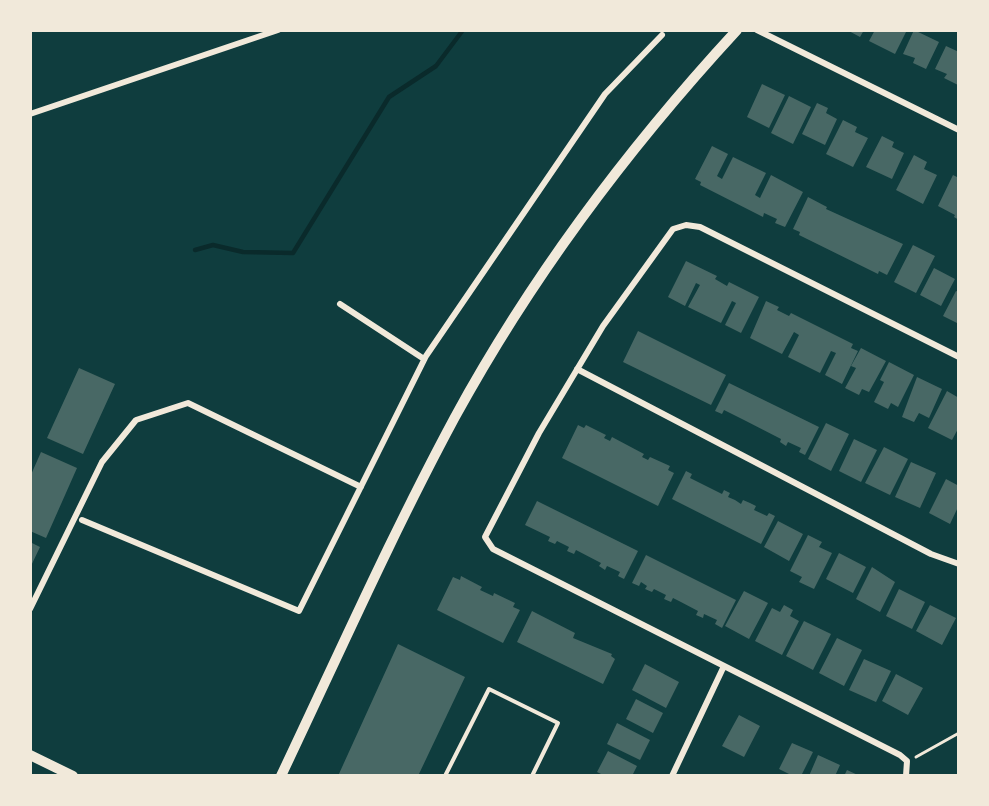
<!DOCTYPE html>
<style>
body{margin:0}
#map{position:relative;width:989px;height:806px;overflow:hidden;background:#0f3d3e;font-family:"Fira Sans",sans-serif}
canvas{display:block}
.frame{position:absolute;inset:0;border:32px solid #f1e9da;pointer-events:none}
</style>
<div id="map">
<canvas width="989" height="806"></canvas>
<div class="frame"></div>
</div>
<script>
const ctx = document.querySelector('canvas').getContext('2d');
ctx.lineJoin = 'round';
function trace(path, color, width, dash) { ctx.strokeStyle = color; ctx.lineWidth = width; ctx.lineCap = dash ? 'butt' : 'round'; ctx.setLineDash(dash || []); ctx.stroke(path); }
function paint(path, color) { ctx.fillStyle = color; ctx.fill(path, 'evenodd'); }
trace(new Path2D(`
 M195 250 213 245 243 252 293 253 389 97 436 66 463 30`), '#0a2a2b', 4.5);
paint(new Path2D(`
 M847 30H864L860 37Z
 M875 30H907L895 54 869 41Z
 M914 30 939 42 926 69 913 63 915 58 903 54Z
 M946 46 959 52 958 85 944 78 947 74 935 69Z
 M762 84 785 95 769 128 747 117Z
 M789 96 811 107 793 144 771 133Z
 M817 103 828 108 826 113 837 119 825 145 802 134Z
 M843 120 857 127 855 132 868 138 853 167 826 154Z
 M882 136 894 142 892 147 904 153 892 179 866 167Z
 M712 146 728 154 717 176 722 179 733 157 766 173 755 195 760 198 771 175 803 192 785 227 775 223 777 219 764 213 763 217 700 185 701 182 695 179Z
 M914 155 927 162 924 169 937 175 923 204 896 190Z
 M953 175 959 178V220L954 217 955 215 938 206Z
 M808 197 827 207 826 209 903 244 887 275 879 271 878 274 799 235 800 232 793 229Z
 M913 245 935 256 916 293 894 282Z
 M686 261 717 276 715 279 727 286 729 282 759 297 741 333 725 325 736 303 732 301 721 323 688 307 700 285 696 283 685 306 668 297Z
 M934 268 955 279 941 306 920 295Z
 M956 291 959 292V324L943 316Z
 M766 301 779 307 777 310 789 316 791 313 853 344 851 348 858 351 842 384 825 375 836 353 831 351 820 373 788 357 799 335 794 332 782 354 750 338Z
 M638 331 726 375 711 405 623 362Z
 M861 348 886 361 869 392 862 389 859 395 845 388 856 368 851 366Z
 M889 362 914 375 898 407 891 403 888 409 874 402 884 382 880 380Z
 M79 368 115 384 83 454 47 438Z
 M917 377 942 389 929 418 919 413 914 422 902 417Z
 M729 383 819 427 805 455 799 452 801 448 788 442 786 446 780 442 781 439 744 420 724 410 722 414 715 411Z
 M947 391 959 398V427L952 440 928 428Z
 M826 423 849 434 831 471 808 459Z
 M578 425 584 428 586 425 606 435 604 438 610 441 612 437 644 454 642 457 648 460 650 457 670 466 668 470 674 473 658 506 562 458Z
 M854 439 877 450 861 482 839 471Z
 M884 447 908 459 890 495 865 483Z
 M41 452 77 468 46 538 30 531V477Z
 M911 462 936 473 920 508 895 497Z
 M686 471 692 474 690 478 722 494 724 490 730 493 728 497 735 500 741 504 743 500 750 503 756 506 754 510 767 516 769 513 775 516 761 544 672 499Z
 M946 479 959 486V505L950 524 929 513Z
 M537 501 638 551 624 579 618 576 620 572 607 566 605 570 599 566 601 563 576 550 574 554 567 551 569 547 557 541 555 544 548 541 550 537 525 525Z
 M778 521 803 534 789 561 764 547Z
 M808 535 822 542 819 547 832 553 814 589 799 582 802 577 790 571Z
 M30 542 40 547 30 568Z
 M839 553 866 567 853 593 826 579Z
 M646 555 736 600 722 628 715 624 717 620 704 614 703 618 696 615 698 611 679 601 673 598 671 602 664 599 666 595 654 589 652 592 645 589 647 586 641 582 639 586 632 583Z
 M872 567 895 582 880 612 856 599Z
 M461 576 482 587 480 590 493 596 494 593 515 603 513 607 520 610 503 643 437 610 453 577 460 580Z
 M899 589 925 602 912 629 886 616Z
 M744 591 768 603 749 639 725 626Z
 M784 605 793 610 790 616 799 621 782 655 755 641 772 608 780 612Z
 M930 605 956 618 942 645 916 631Z
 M532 611 575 633 573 638 612 654 611 656 615 659 603 684 517 642Z
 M804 621 831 634 813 670 786 656Z
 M837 638 862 650 844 686 819 673Z
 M398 644 465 677 418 776H338Z
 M864 659 891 671 876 702 849 690Z
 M645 664 679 682 666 708 632 690Z
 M896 674 923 688 908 715 882 701Z
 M636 699 663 713 653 733 626 719Z
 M739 715 760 726 744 757 722 746Z
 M617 723 650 740 640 760 607 744Z
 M792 743 813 752 801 776H793L779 769Z
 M608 751 637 766 632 776H605L597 772Z
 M818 755 840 765 835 776H809Z
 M847 770 860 776H844Z`), '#486865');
trace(new Path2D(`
 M916 757 959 733`), '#f1e9da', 3);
trace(new Path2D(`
 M445 776 489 689 558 723 532 776`), '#f1e9da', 4);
trace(new Path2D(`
 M757 30 959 130
 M30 114 278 30
 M340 304 424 359
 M577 369 931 554 959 564
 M82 520 299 611 426 356 605 94 662 35
 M30 609 102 462 136 420 188 403 361 487
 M672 776 724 666
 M906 776 907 761 900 755 493 549 485 537 539 433 603 326 673 229 686 225 700 227 959 357`), '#f1e9da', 6);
trace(new Path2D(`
 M30 755 73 776
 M281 776C338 656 392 534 455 417 531 278 630 146 737 30`), '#f1e9da', 10);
</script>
